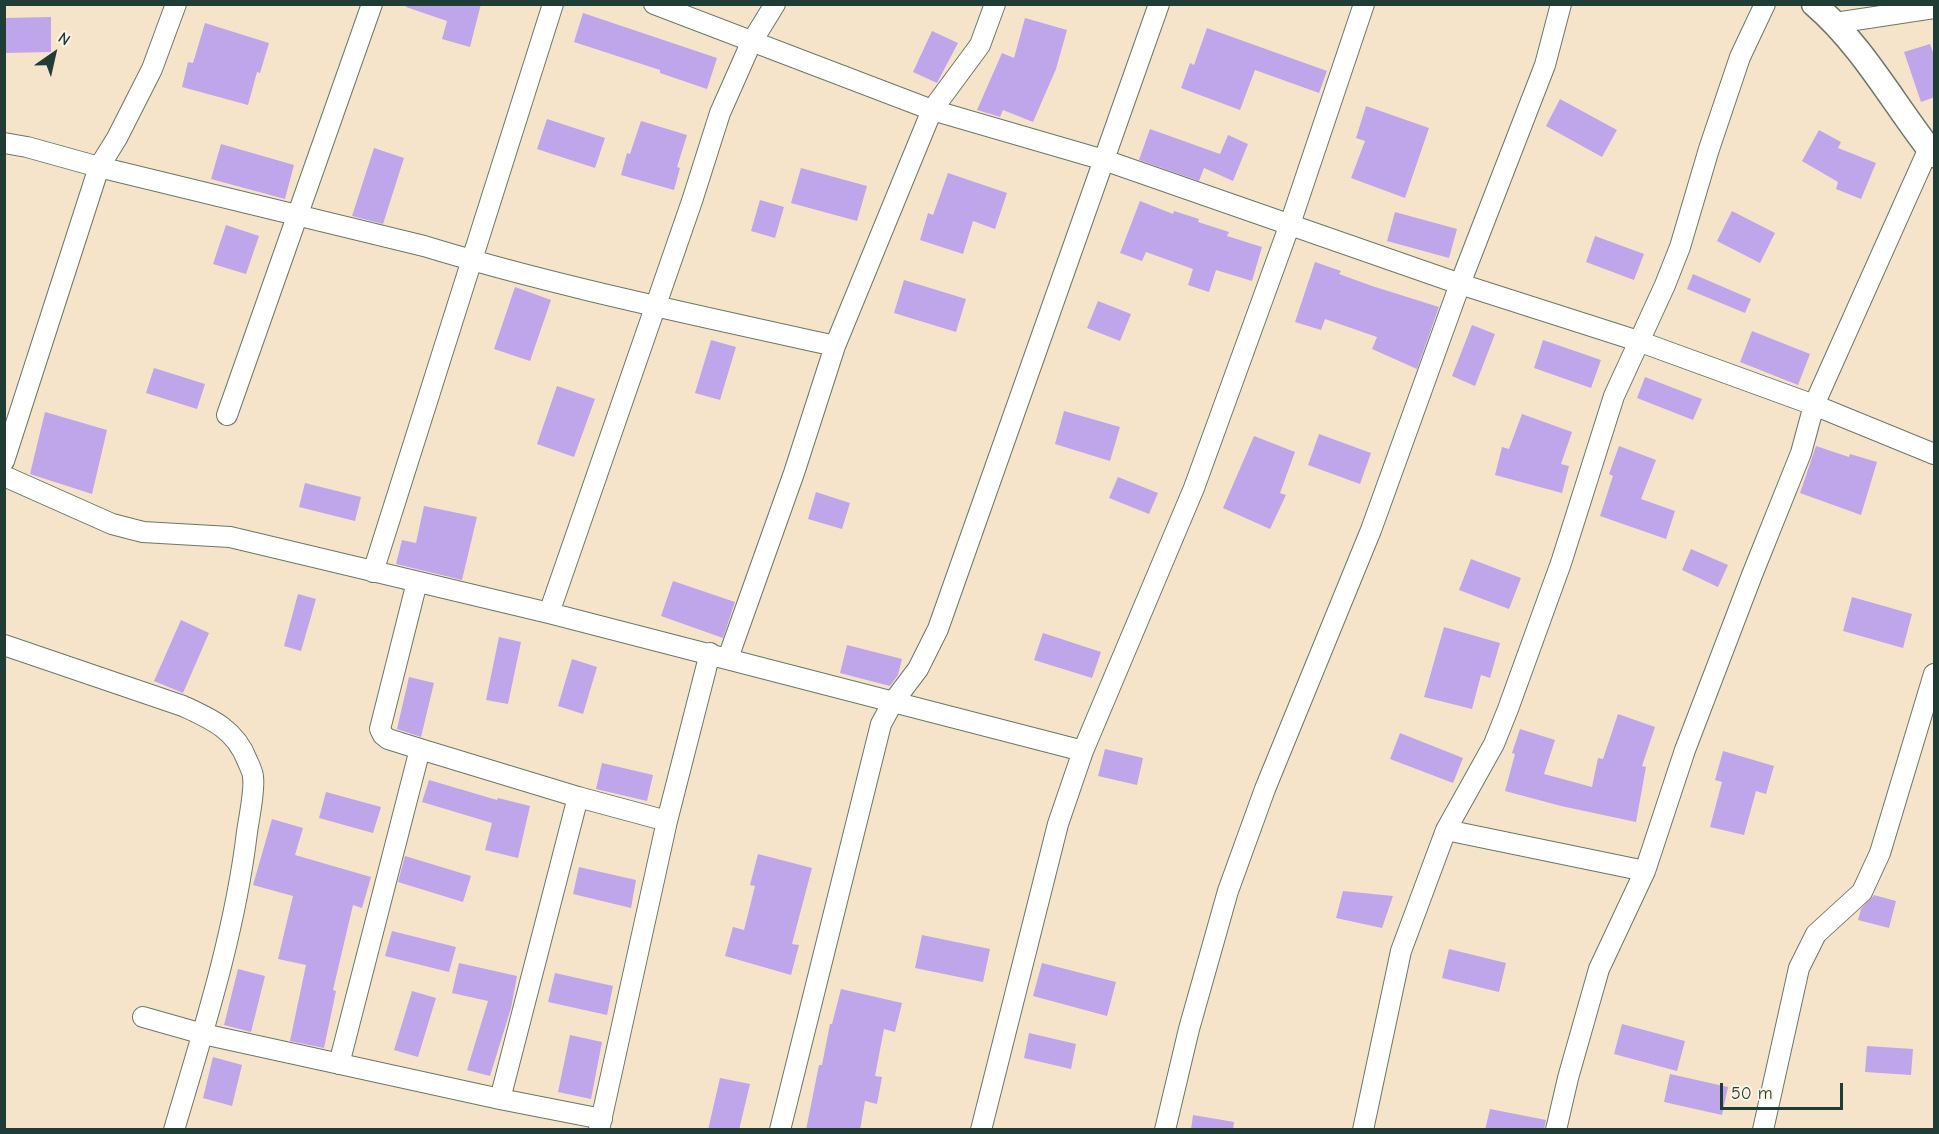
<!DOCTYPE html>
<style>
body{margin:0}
#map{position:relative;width:1939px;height:1134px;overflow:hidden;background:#f6e4ca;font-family:"Comic Neue",sans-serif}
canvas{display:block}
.frame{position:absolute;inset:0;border:6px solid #1f3d34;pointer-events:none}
.north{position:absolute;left:24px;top:24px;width:60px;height:60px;-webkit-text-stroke:4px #fcf5e5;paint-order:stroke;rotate:34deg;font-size:16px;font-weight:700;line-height:24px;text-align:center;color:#1f3d34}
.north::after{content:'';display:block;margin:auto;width:21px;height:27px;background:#1f3d34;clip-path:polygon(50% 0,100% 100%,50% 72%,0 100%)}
.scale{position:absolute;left:1720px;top:1083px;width:123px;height:27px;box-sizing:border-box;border:3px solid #1f3d34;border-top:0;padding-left:8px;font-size:18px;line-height:21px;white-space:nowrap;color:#1f3d34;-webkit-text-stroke:4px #fcf5e5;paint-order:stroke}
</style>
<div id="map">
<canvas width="1939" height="1134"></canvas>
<div class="frame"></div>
<div class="north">N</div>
<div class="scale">50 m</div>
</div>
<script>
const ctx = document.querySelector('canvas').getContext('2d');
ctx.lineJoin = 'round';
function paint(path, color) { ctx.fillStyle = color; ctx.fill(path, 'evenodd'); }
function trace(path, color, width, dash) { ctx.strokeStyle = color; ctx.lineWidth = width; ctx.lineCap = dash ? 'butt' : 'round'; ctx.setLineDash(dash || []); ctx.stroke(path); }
paint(new Path2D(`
 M407 4H481L470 47 442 39 447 21 406 7Z
 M583 13 717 58 707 89 660 73V70L574 42Z
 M51 17V52L4 53V18Z
 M1025 18 1067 30 1056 69 1033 122 1003 110 1000 117 977 110 1002 53 1014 58Z
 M205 23 269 43 260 73 257 72 248 105 182 87 188 62 193 63Z
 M1207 28 1327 71 1319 93 1255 70 1240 110 1181 88 1190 63 1194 65Z
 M932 31 958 43 937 83 913 72Z
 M1930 44 1935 58V97L1921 102 1904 52Z
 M1560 99 1617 130 1602 157 1546 126Z
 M1366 106 1429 128 1405 198 1351 178 1365 141 1356 138Z
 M547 119 605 138 595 168 537 149Z
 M641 121 687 135 677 167 680 168 674 190 621 175 627 153 630 154Z
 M1150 129 1220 154 1228 135 1248 144 1233 181 1204 168 1199 181 1139 160Z
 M1819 130 1841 142 1838 148 1876 163 1861 199 1836 189 1838 182 1802 161Z
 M221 144 294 165 285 199 211 179Z
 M374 148 404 158 383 224 352 216Z
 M801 168 867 186 857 221 791 203Z
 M948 173 1007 193 995 229 973 221 963 254 920 240 928 213 933 215Z
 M760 200 784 207 775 238 751 231Z
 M1140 201 1173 214 1174 211 1199 219 1198 222 1229 232 1227 236 1262 247 1252 281 1216 270 1209 292 1188 285 1193 269 1146 252 1142 261 1120 253Z
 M1732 211 1775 233 1760 263 1717 241Z
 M1395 212 1457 229 1449 258 1387 241Z
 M226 225 259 236 246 274 213 264Z
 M1595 236 1644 254 1634 280 1586 262Z
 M1315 262 1341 271 1339 274 1372 286 1439 307 1417 369 1372 349 1377 337 1325 319 1321 330 1295 322Z
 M1693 274 1751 299 1745 313 1687 289Z
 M904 280 966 299 956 332 894 313Z
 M515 287 551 300 530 361 494 349Z
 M1098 301 1131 314 1120 341 1087 328Z
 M1472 325 1495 334 1475 386 1452 376Z
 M1752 331 1810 354 1798 385 1740 362Z
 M711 340 736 347 720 400 695 393Z
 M1543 340 1601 360 1591 388 1534 368Z
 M154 368 205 384 197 409 146 393Z
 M1645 377 1702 399 1693 420 1637 398Z
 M557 386 595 399 574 457 537 444Z
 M1064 411 1120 427 1110 461 1055 444Z
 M45 412 107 430 92 494 30 474Z
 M1522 414 1572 432 1561 464 1569 466 1562 493 1495 475 1502 447 1509 449Z
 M1319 434 1371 453 1360 484 1308 465Z
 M1254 436 1295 452 1280 493 1286 495 1270 529 1223 508Z
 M1619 446 1656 460 1641 499 1675 511 1666 539 1600 516 1613 476 1609 474Z
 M1816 446 1849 457 1850 454 1877 462 1861 515 1800 493Z
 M1118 477 1158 493 1149 514 1109 498Z
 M305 483 361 497 355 521 299 507Z
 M816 492 850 503 842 529 808 519Z
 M424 506 477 517 462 580 396 564 402 540 416 543Z
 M1691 549 1728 565 1718 587 1682 570Z
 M1471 559 1521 578 1509 609 1459 590Z
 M673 581 735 602 723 638 661 616Z
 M298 594 316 599 301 651 284 646Z
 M1852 597 1912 614 1903 648 1843 631Z
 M181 620 209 633 183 693 154 681Z
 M1444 627 1500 643 1490 678 1481 675 1472 709 1424 697Z
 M1043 633 1101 652 1092 678 1034 660Z
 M499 637 521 642 508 704 486 700Z
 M847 645 902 659 898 675 890 686 840 673Z
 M572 659 597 667 583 714 558 706Z
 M409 677 434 683 421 737 397 729Z
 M1618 714 1655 727 1642 766 1646 767 1636 822 1561 806 1505 791 1515 754 1512 753 1520 729 1555 740 1544 774 1592 787 1598 758 1603 759Z
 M1400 733 1463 758 1453 783 1390 759Z
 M1105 749 1143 758 1137 785 1098 776Z
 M1723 751 1774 766 1766 794 1756 791 1744 835 1710 827 1722 782 1715 780Z
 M602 763 653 775 647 801 596 789Z
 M429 780 497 800 498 798 530 806 518 858 485 850 492 823 422 802Z
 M326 792 381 807 373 833 319 818Z
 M272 819 303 828 295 855 371 877 362 908 353 905 333 990 336 991 324 1048 290 1041 306 965 278 959 293 896 253 885Z
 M758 854 812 868 792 944 799 945 791 975 725 956 733 927 744 930 755 886 750 885Z
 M405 856 471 876 463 902 398 882Z
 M579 867 636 880 631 908 573 894Z
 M1343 891 1393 896 1382 928 1336 918Z
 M1874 895 1896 901 1889 928 1858 920 1861 909Z
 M392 931 456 947 449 972 385 956Z
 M922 935 990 949 983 982 915 968Z
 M1449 949 1506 963 1499 992 1442 978Z
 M459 963 517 976 511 1008 490 1076 467 1070 488 1001 452 993Z
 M1042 963 1116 982 1107 1016 1033 996Z
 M238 969 265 976 251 1032 224 1025Z
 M555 973 613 986 607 1015 548 1002Z
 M841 989 902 1003 895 1032 884 1029 875 1076 882 1077 877 1104 865 1101 860 1130H806L819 1065H822L830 1024H832Z
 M412 991 436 998 418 1057 394 1050Z
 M1622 1024 1685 1041 1677 1071 1614 1054Z
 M1029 1033 1076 1044 1071 1069 1024 1058Z
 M570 1035 602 1042 591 1099 558 1092Z
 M1867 1046 1913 1049 1911 1075 1865 1072Z
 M213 1057 242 1065 232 1106 203 1098Z
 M1670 1074 1728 1087 1722 1115 1664 1102Z
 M720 1078 750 1084 739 1130H708Z
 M1490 1109 1546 1120 1544 1130H1485Z
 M1193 1115 1234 1122 1233 1130H1191Z`), '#bfa5e9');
const minor = new Path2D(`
 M654 4 932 110 1104 160 1460 284 1638 341 1814 405 1934 454
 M1835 23 1934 8
 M4 143 27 147 99 167 424 246C558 287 697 315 835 346
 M227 415 372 4
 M4 461 99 167 117 138 152 69 176 4
 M4 476 112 524 143 532 230 537 549 613 1083 751
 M373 572 553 4
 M417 582 380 729 383 735 388 739 420 749 578 797 667 821
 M549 613 692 201 720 113 751 43 775 4
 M4 645 183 706C211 719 235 729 247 760 249 765 253 772 253 777 255 790 249 818 247 832 235 933 203 1032 174 1130
 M728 658 794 473 835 346 932 110 980 45 995 4
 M1446 830 1645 871
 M143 1017 203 1034 500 1099 602 1119
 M339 1064 420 749
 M500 1099 578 797
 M599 1130 667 821 710 653
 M780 1130 881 724 893 702 918 669 938 629 1159 4
 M981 1130 1058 824 1083 751 1194 488 1290 224 1364 4
 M1165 1130 1189 1029 1228 891 1265 789 1371 530 1460 284 1545 65 1561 4
 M1363 1130 1401 951 1446 830 1494 744 1508 709 1561 563 1614 396 1665 285 1680 247 1709 149 1740 57 1765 4
 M1556 1130 1568 1078 1599 969 1645 871 1685 750 1752 575 1801 453 1814 405 1929 148
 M1763 1130 1799 968 1816 934 1862 892 1880 853 1934 674`);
const tertiary = new Path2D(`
 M1814 4C1864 47 1894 105 1934 155`);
trace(minor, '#6a7768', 22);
trace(tertiary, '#6a7768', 27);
trace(minor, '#fff', 20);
trace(tertiary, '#fff', 24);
</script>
